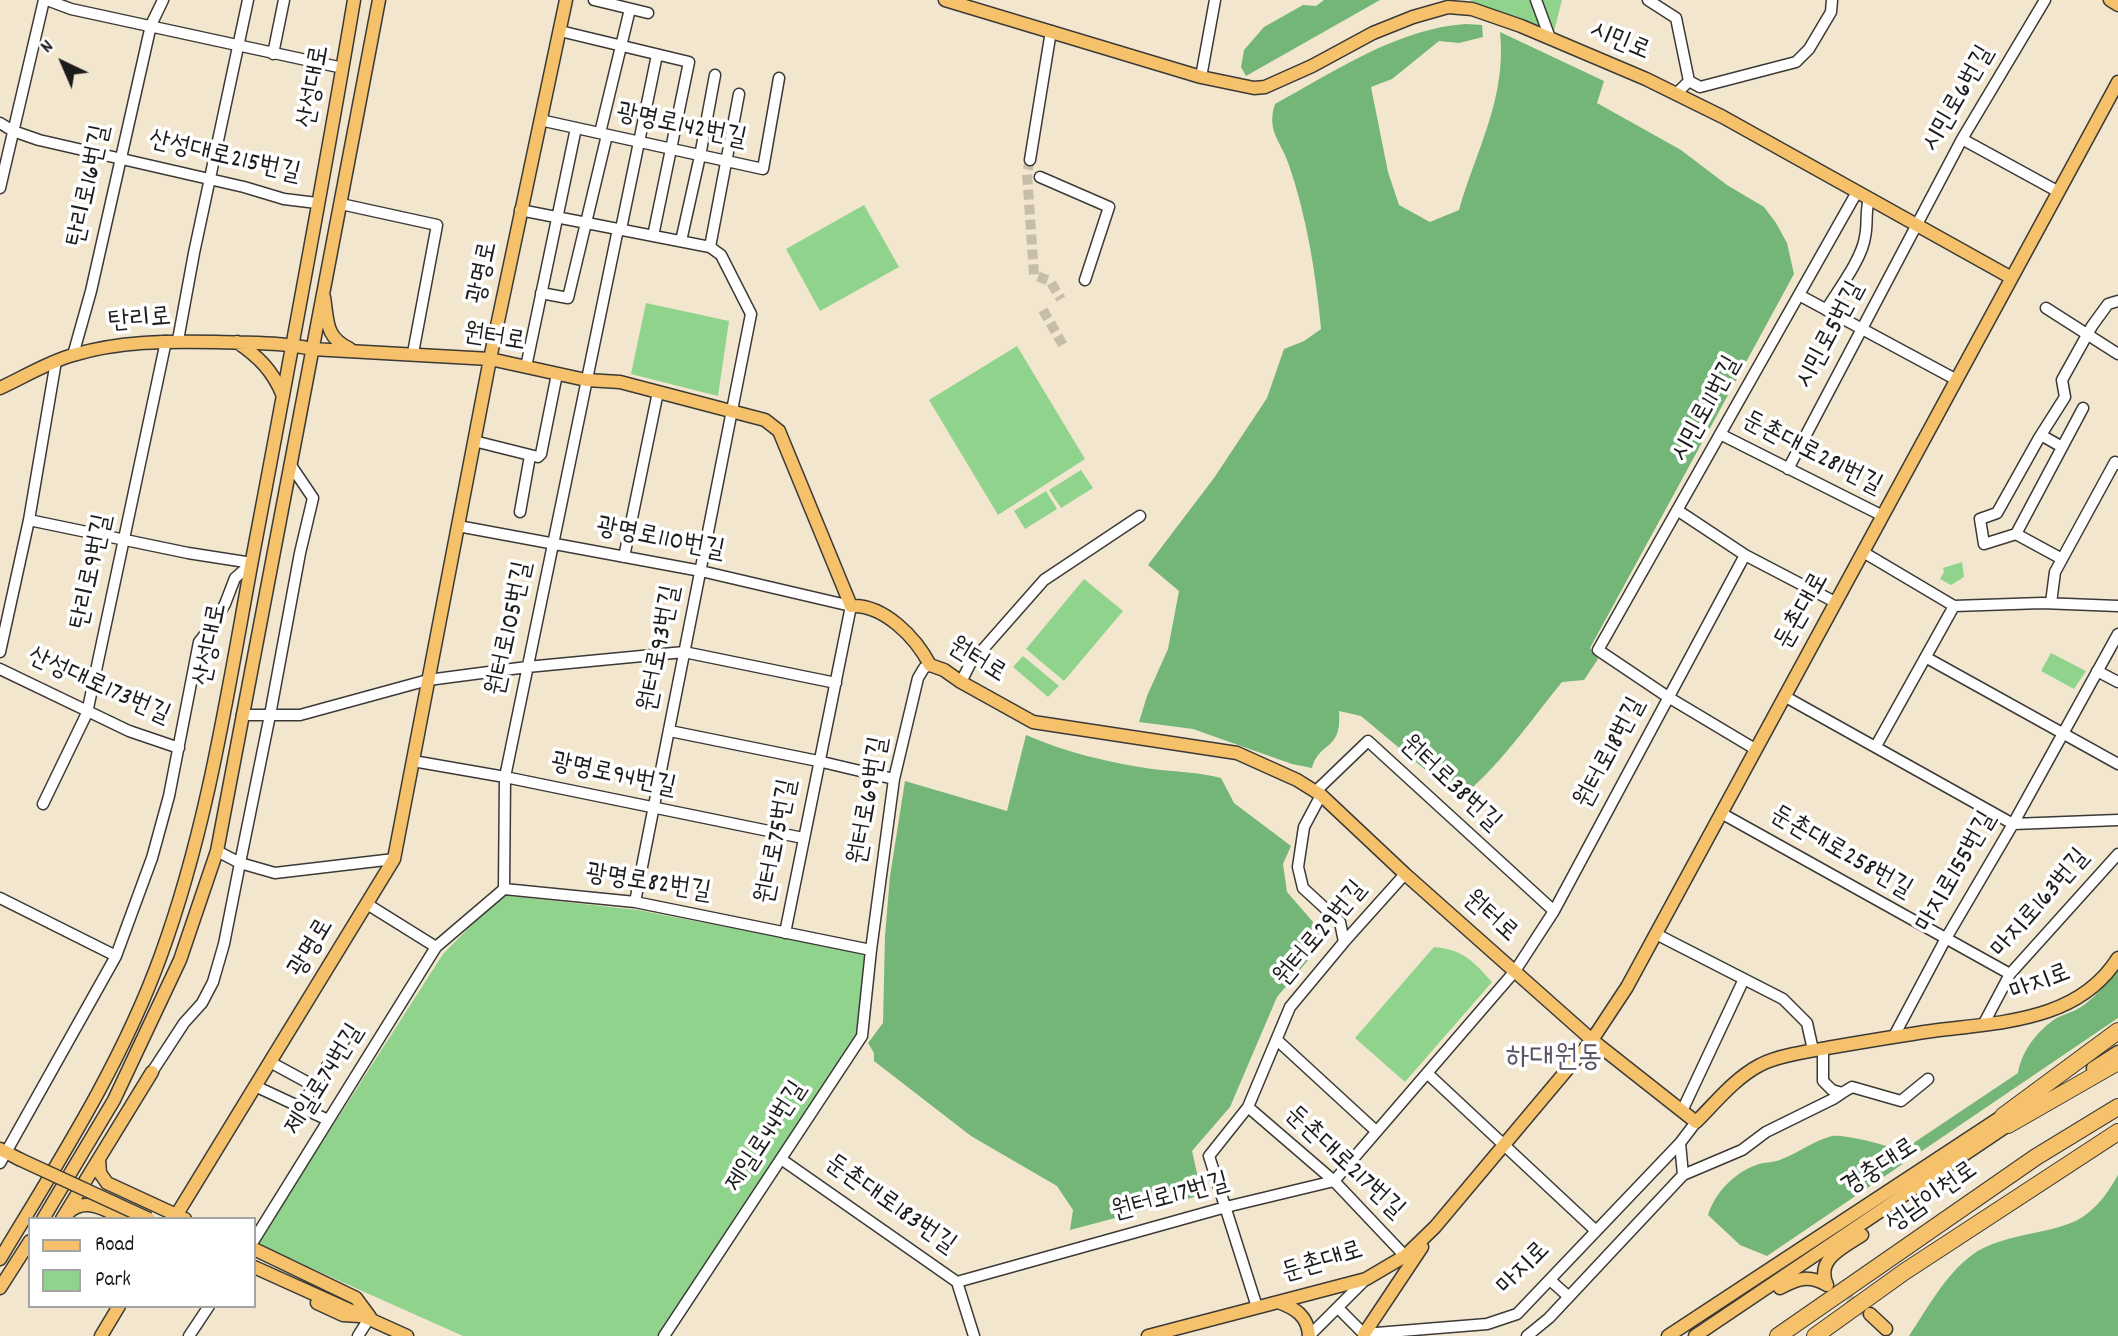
<!DOCTYPE html>
<meta charset="utf-8">
<style>
body{margin:0}
#map{position:relative;width:2118px;height:1336px;overflow:hidden;background:#f2e7ce;font-family:Dekko,sans-serif}
canvas{display:block}
.legend{position:absolute;left:28px;top:1217px;width:228px;height:91px;box-sizing:border-box;background:#fff;border:2px solid #a4a4a4;margin:0;padding:9px 12px;list-style:none;font-size:21px;color:#1c1c1c}
.legend li{display:flex;align-items:center;gap:14px;height:35px}
.legend b{width:35px;border:2px solid #a4a4a4}
.north{position:absolute;left:28px;top:28px;width:70px;height:70px;-webkit-text-stroke:5px #fff;paint-order:stroke;rotate:316deg;font-size:19px;font-weight:700;line-height:28px;text-align:center;color:#1c1c1c}
.north::after{content:'';display:block;margin:auto;width:24px;height:32px;background:#1c1c1c;clip-path:polygon(50% 0,100% 100%,50% 72%,0 100%)}
</style>
<div id="map">
<canvas width="2118" height="1336"></canvas>
<ul class="legend">
<li><b style="height:9px;background:#f5c16b"></b>Road</li>
<li><b style="height:19px;background:#90d38c"></b>Park</li>
</ul>
<div class="north">N</div>
</div>
<script>
const ctx = document.querySelector('canvas').getContext('2d');
ctx.lineJoin = 'round';
function paint(path, color) { ctx.fillStyle = color; ctx.fill(path, 'evenodd'); }
function trace(path, color, width, dash) { ctx.strokeStyle = color; ctx.lineWidth = width; ctx.lineCap = dash ? 'butt' : 'round'; ctx.setLineDash(dash || []); ctx.stroke(path); }
function label(font, color, halo, rows, align = 'center') {
  ctx.font = font + ' Dekko,"Poor Story",sans-serif'; ctx.lineWidth = 7; ctx.setLineDash([]); ctx.textBaseline = 'middle'; ctx.strokeStyle = halo; ctx.fillStyle = color; for (const [text, x, y, turn = 0] of rows) {
    ctx.save(); ctx.translate(x, y); ctx.rotate((+turn || 0) * Math.PI / 180); ctx.textAlign = isNaN(turn) ? turn : align; if (halo) ctx.strokeText(text, 0, 0); ctx.fillText(text, 0, 0); ctx.restore();
  }
}
paint(new Path2D(`
 M1470 0H1562L1552 39Z
 M864 205 899 267 820 311 786 249Z
 M646 303 729 321 718 396 631 374Z
 M1017 346 1085 459 998 515 929 400Z
 M1081 470 1093 488 1061 508 1049 490Z
 M1046 491 1057 509 1025 529 1014 511Z
 M1962 562 1964 577 1951 585 1940 579 1944 572 1943 568Z
 M1084 579 1123 611 1064 681 1026 649Z
 M2051 653 2086 671 2074 689 2041 671Z
 M1023 656 1059 686 1048 697 1013 667Z
 M501 895 638 910 866 954 862 1036 662 1336H463L257 1244 443 954Z
 M1434 947C1464 950 1473 961 1492 982L1405 1082 1355 1038Z`), '#90d38c');
paint(new Path2D(`
 M1324 0H1380L1246 76 1241 67 1244 50 1264 27 1303 5 1316 6Z
 M1466 24 1482 25 1483 37 1459 43 1439 41 1392 79 1371 87 1388 172 1399 205 1430 222 1459 210C1476 150 1507 98 1500 32L1604 81 1597 103 1681 150 1727 185 1764 207 1776 223 1787 243 1794 274 1590 648 1598 659 1584 680 1562 682C1534 716 1494 774 1459 798L1361 716 1339 711C1342 752 1320 740 1312 768L1292 764 1193 729 1139 722 1147 696 1168 649 1179 591 1148 565 1214 478 1267 398 1284 349 1304 341 1321 329C1316 274 1307 218 1289 165 1281 141 1266 131 1275 104 1334 72 1398 28 1466 24Z
 M1026 735C1065 752 1110 763 1152 769 1176 772 1198 772 1221 778L1234 803 1291 846 1283 864 1287 892 1313 922 1319 934V947L1277 997 1230 1107 1192 1151 1202 1195 1070 1230 1073 1210 1057 1186 971 1136 874 1061V1053L868 1043 883 1023 885 936 890 876 905 781 1007 811Z
 M2118 966V1018L1767 1256 1740 1245 1708 1215C1715 1193 1734 1173 1756 1165 1764 1162 1774 1163 1782 1159 1798 1153 1815 1140 1832 1136 1843 1134 1890 1145 1900 1152L2018 1073C2021 1053 2035 1034 2051 1022 2059 1015 2072 1013 2081 1007 2097 996 2108 982 2118 966Z
 M2118 1175V1336H1909C1927 1309 1945 1275 1972 1255 2004 1231 2063 1235 2088 1213 2101 1203 2110 1189 2118 1175Z`), '#74b578');
trace(new Path2D(`
 M1030 160 1027 173 1034 275 1050 281 1061 299
 M1043 310 1064 347`), '#c7beaa', 10, [10, 5]);
trace(new Path2D(`
 M1833 1289 1870 1314`), '#c7beaa', 12, [12, 6]);
const minor = new Path2D(`
 M47 0 71 9 343 68
 M594 0 648 13
 M1536 0 1550 38
 M1648 0 1676 18 1689 81 1676 94
 M560 31 689 62 653 236
 M273 54 284 0
 M1201 77 1215 0
 M1689 81 1700 87 1796 62 1809 49 1831 12 1832 0
 M540 120 763 169 779 78
 M0 123 13 131 39 140 244 187 284 199 317 203
 M600 133 630 9
 M1962 139 2057 191
 M1030 160 1051 31
 M1040 177 1109 207 1085 280
 M0 188 44 0
 M341 204 437 225 413 353
 M520 210 710 247 721 255 751 314 635 902
 M621 229 657 55
 M681 241 700 156 715 75
 M710 247 739 94
 M541 293 568 298 607 135
 M1799 295 1955 379
 M2046 308 2118 354
 M1826 310C1838 290 1862 259 1865 237 1868 224 1865 212 1869 199
 M178 340 194 253 248 0
 M73 355 91 291 151 25 163 0
 M526 367 576 128
 M1720 434 1881 515
 M2041 435 2062 447
 M474 441 538 457 541 454 557 374
 M290 464 313 498 300 553 270 715 240 863 275 873 394 859
 M1788 469 1962 139 2045 0
 M1677 510 1745 555 1835 602
 M520 512 530 456
 M29 520 188 553 252 563
 M458 526 701 571 851 606 785 933
 M2016 534 1984 544 1980 519 1997 513 2039 438 2065 397 2062 380 2092 326 2108 304 2118 301
 M1863 552 1954 606 2042 603 2118 606
 M624 557 658 392
 M2062 559 2016 534 2083 408
 M2051 603 2055 572 2115 462 2118 464
 M0 652 29 520 56 361
 M1927 658 2118 764
 M0 669 129 731 179 748
 M2097 671 2118 682
 M961 682 970 664 1044 580 1140 516
 M1784 696 2013 824 2118 820
 M242 715H300L428 680 527 667 684 652 836 683
 M670 731 818 761 894 779
 M1876 746 1954 606
 M1755 749 1668 697 1598 650 1857 192
 M413 761 505 777 803 838
 M1316 791 1368 741 1554 911
 M1321 795 1304 827 1298 867 1303 888 1340 922 1344 942
 M43 804 87 713 166 341
 M1721 813 2010 974
 M504 889 505 777 618 229
 M0 898 116 956
 M367 904 436 947
 M1656 934 1783 999 1807 1023 1813 1050
 M1983 1025 2010 974 2118 854
 M1894 1036 1945 940 2013 824 2118 634
 M1277 1040 1376 1131
 M1823 1048V1081L1832 1090 1842 1093 1852 1087 1901 1101 1928 1079
 M270 1062 305 1081
 M152 1072 184 1023 202 1003 213 982 224 944 240 863 217 851
 M1428 1074 1595 1230
 M255 1086 328 1120
 M300 1107 349 1033
 M1248 1107 1334 1181 1405 1256
 M1682 1111 1744 979
 M781 1159 957 1282 974 1336
 M0 1163 116 956 152 858 169 796 199 642 213 624 225 604 235 578 252 563
 M1683 1175 1742 1150 1766 1132 1833 1099 1842 1093
 M254 1240 436 947 504 889 635 902 871 950
 M1550 1280 1569 1297
 M957 1282 1226 1207 1334 1181 1515 971 1554 911 1745 555
 M1257 1307 1209 1156 1248 1107 1290 1007 1344 942 1405 874
 M1338 1308 1364 1334 1487 1324 1517 1314 1680 1143 1696 1122
 M189 1336 209 1306
 M358 1336 370 1317
 M664 1336 862 1036 871 950 894 779 918 678 924 668 930 665
 M1309 1336 1366 1279
 M1527 1336 1549 1318 1683 1175 1680 1143`);
const major = new Path2D(`
 M945 0 1201 77 1254 88 1265 87 1312 66 1373 33 1413 17 1448 7 1472 9 1521 26 1646 79 1723 117 2010 277
 M2110 0 2118 5
 M324 297C328 322 325 337 350 349
 M237 342C259 357 273 371 283 396
 M0 388C24 377 48 362 73 355 120 341 167 341 216 342 248 343 280 342 312 349L490 359 586 380 620 382 765 420 779 431 851 606C884 604 916 638 930 665L944 670 961 682 1033 722 1237 753 1297 780 1321 795 1405 874 1592 1040 1696 1122C1716 1102 1735 1078 1760 1065 1776 1056 1808 1051 1827 1048 1862 1042 1897 1036 1932 1031 1999 1022 2078 1022 2118 958
 M2093 1068 2118 1052
 M0 1149 19 1159
 M99 1159 100 1173 107 1183 185 1219
 M68 1213C85 1196 106 1210 124 1219
 M43 1219 114 1100 180 960 217 851 379 0
 M62 1219 152 1072
 M174 1219 394 859 490 359 566 0
 M254 1249 356 1298 370 1317
 M0 1259C59 1161 122 1063 161 955 208 826 228 689 253 555 288 370 323 185 354 0
 M254 1267 407 1336
 M1827 1285C1815 1259 1844 1247 1862 1235
 M0 1288 30 1241
 M1780 1288C1798 1278 1809 1275 1827 1285
 M1278 1302C1295 1308 1308 1316 1309 1336
 M317 1303 343 1315 359 1316
 M1870 1314 1886 1329
 M1364 1334 1422 1247
 M101 1336 119 1306
 M1148 1336 1366 1279 1405 1256 1435 1227 1592 1040 1627 987 2118 82
 M1668 1336 2010 1111
 M1695 1336 2014 1121`);
const highway = new Path2D(`
 M2003 1116 2118 1031
 M2008 1125 2118 1062
 M1778 1336 2036 1157 2118 1107
 M1815 1336 1904 1272 2118 1132`);
trace(minor, '#3c3a37', 13);
trace(major, '#3c3a37', 15);
trace(highway, '#3c3a37', 18);
trace(minor, '#fff', 10);
trace(major, '#f5c16b', 12);
trace(highway, '#f5c16b', 16);
const majorBridge = new Path2D(`
 M19 1159 149 1219`);
trace(majorBridge, '#3c3a37', 15, []);
trace(majorBridge, '#f5c16b', 12);
label('26px', '#1c1c1c', '#fff', [
 ["시민로",1619,43,23],
 ["산성대로",316,87,-80],
 ["시민로6번길",1960,100,-60],
 ["광명로142번길",681,128,12],
 ["산성대로215번길",224,159,13],
 ["탄리로16번길",91,186,-78],
 ["광명로",485,273,-78],
 ["탄리로",140,322,-5],
 ["시민로5번길",1832,336,-62],
 ["원터로",494,340,9],
 ["시민로11번길",1708,410,-61],
 ["둔촌대로281번길",1811,455,27],
 ["광명로110번길",660,541,11],
 ["탄리로9번길",94,572,-78],
 ["둔촌대로",1804,612,-61],
 ["원터로105번길",512,629,-78],
 ["산성대로",213,645,-79],
 ["원터로93번길",662,649,-79],
 ["원터로",976,662,32],
 ["산성대로173번길",98,688,24],
 ["원터로18번길",1612,754,-62],
 ["광명로94번길",613,777,12],
 ["원터로38번길",1449,785,43],
 ["원터로69번길",871,801,-80],
 ["원터로75번길",779,842,-79],
 ["둔촌대로258번길",1840,854,30],
 ["마지로155번길",1958,873,-60],
 ["광명로82번길",648,885,9],
 ["마지로163번길",2042,905,-49],
 ["원터로",1489,918,42],
 ["원터로29번길",1322,935,-50],
 ["광명로",313,949,-59],
 ["마지로",2041,985,-21],
 ["제일로74번길",326,1081,-58],
 ["제일로44번길",768,1138,-57],
 ["둔촌대로217번길",1343,1164,43],
 ["경충대로",1881,1169,-33],
 ["원터로17번길",1171,1199,-15],
 ["성남이천로",1933,1199,-35],
 ["둔촌대로183번길",889,1206,35],
 ["둔촌대로",1323,1264,-17],
 ["마지로",1525,1270,-45]
]);
label('30px', '#5a5363', '#fff', [
 ["하대원동",1554,1061]
]);
</script>
